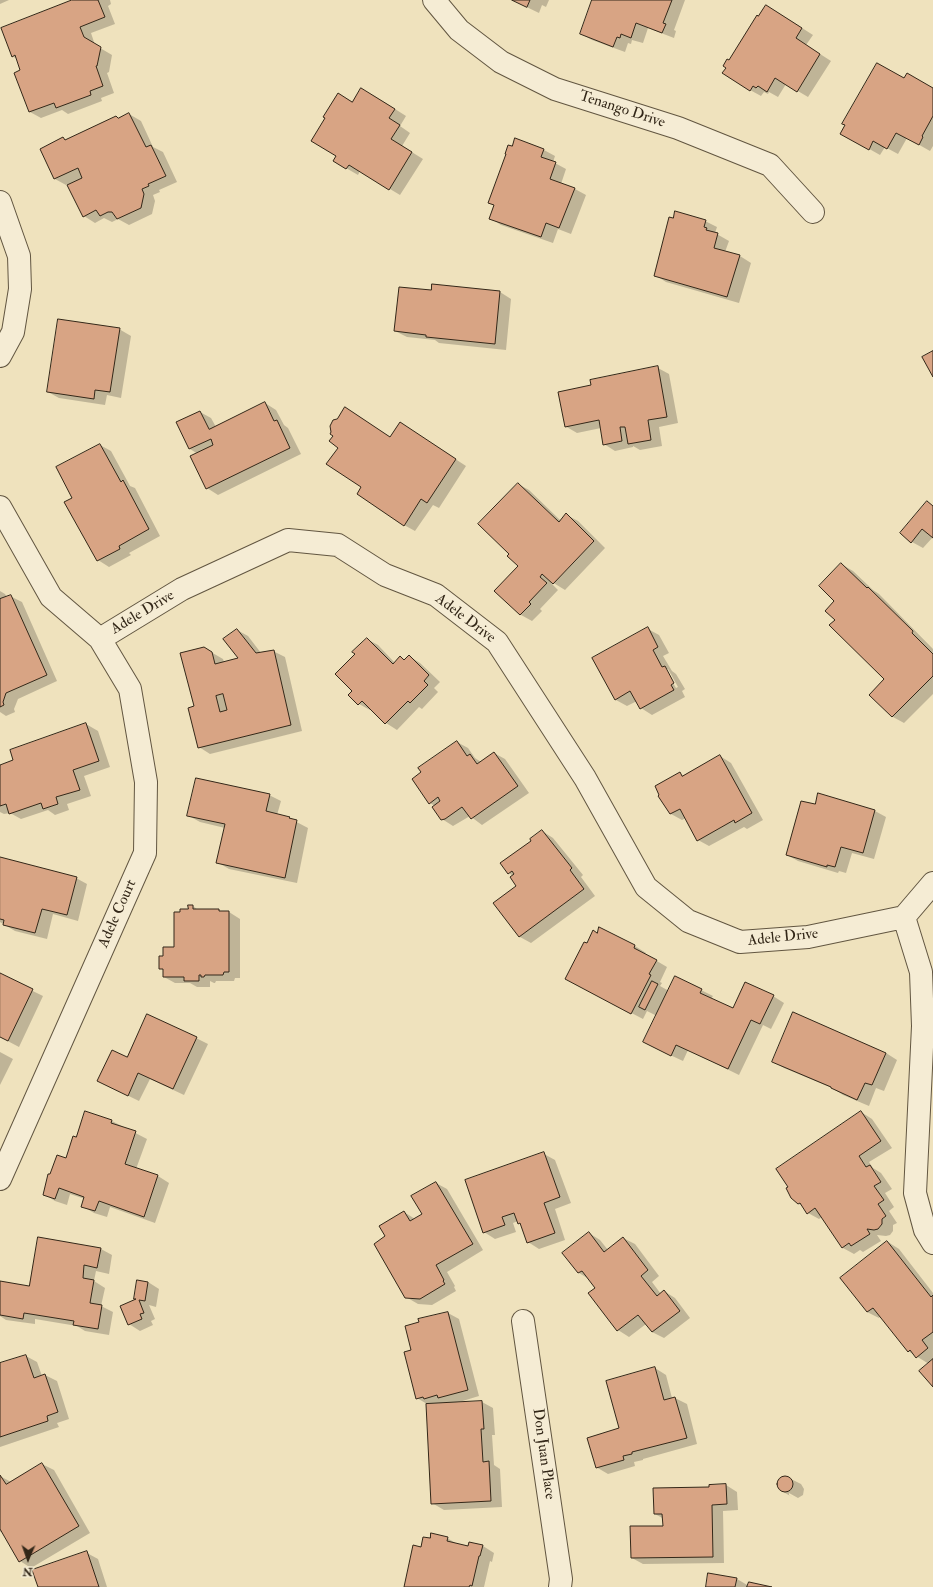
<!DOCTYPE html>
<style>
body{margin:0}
#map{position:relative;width:933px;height:1587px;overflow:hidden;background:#efe2bd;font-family:"IM FELL Double Pica",serif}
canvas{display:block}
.north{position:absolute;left:8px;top:1539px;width:40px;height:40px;-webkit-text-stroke:3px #f5ecd4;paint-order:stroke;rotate:182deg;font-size:11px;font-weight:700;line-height:16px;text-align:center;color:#332718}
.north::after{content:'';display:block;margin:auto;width:14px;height:18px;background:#332718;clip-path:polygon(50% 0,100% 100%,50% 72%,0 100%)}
</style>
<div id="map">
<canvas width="933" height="1587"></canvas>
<div class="north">N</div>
</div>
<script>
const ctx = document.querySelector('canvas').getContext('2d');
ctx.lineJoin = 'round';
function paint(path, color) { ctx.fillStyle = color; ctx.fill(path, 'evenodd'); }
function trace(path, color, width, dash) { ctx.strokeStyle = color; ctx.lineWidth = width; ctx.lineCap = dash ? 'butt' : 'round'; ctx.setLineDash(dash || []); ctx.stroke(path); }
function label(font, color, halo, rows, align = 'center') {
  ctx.font = font + ' "IM FELL Double Pica",serif'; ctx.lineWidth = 3; ctx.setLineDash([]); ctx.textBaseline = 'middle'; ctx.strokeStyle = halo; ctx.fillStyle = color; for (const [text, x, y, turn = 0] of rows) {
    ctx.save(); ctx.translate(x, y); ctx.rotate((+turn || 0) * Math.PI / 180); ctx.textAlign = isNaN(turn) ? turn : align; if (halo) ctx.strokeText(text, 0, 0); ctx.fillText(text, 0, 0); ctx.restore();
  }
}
paint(new Path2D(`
 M0 0H9L0 4Z
 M75 0H110L111 4 108 6 115 24 91 33 95 45 112 55 109 72 107 73 114 93 101 98 102 101 68 114 62 110 41 118 30 112 15 73 22 71 17 59 12 56Z
 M512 0H549L546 7 542 5 539 13Z
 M593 0H685L674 30 676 31 674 38 648 28 643 43 632 40 631 44 628 43 625 52 592 40 581 34Z
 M777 12 813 35 806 45 831 61 808 97 786 84 778 97 769 92 768 94 764 92 761 96 750 90 727 68 729 61 759 17Z
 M904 80 933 89V146L930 151 907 138 898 154 885 147 880 155 841 133Z
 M339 94 353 102 373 95 406 116 400 126 410 133 402 146 423 159 400 195 360 171 358 175 334 161 337 156Z
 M129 114 141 121 153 147 163 152 177 182 159 190 160 192 153 195 155 201 152 214 129 225 118 219 112 222 104 218 95 223 84 216 68 184 66 185 55 179 41 149 63 138 67 141Z
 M515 139 544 150 555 156 553 162 566 169 561 184 575 189 586 195 571 234 558 229 553 243 501 225 490 218Z
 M705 221 717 227 715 233 729 241 725 252 740 256 751 263 739 303 666 282 655 275Z
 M432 292H500L511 299 506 350 439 343 435 340 407 337 395 331Z
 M119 329 131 336 121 398 107 395 105 405 59 398 48 392Z
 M658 368 669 374 678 423 659 427 662 446 640 450 633 446V447L615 451 604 444 601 428 577 433 565 426 592 386Z
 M265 403 276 410 284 425 288 428 301 454 218 495 207 488 198 454 190 449 200 412 211 418 216 427Z
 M357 415 391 438 411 430 466 466 439 508 433 505 415 531 404 525 362 487 335 455Z
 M100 445 111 451 130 486 135 488 160 536 129 553 131 555 109 567 98 560 73 498Z
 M518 484 529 490 561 521 567 515 578 521 605 548 565 590 552 582 551 583 558 590 540 609 542 611 532 621 521 615 496 591 519 566 510 554Z
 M928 503 933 506V537L923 548 912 542Z
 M841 564 853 571 873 590 879 594 933 649V694L904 723 893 717 871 695 886 679 836 620 835 601Z
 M0 591 5 594 7 597 10 596 22 602 57 681 18 699 14 709 15 712 6 716 0 712Z
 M648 629 659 635 669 653 663 656 672 671 676 674 685 689 682 691 685 697 652 715 641 708 637 701 627 706 616 700ZM665 669H668L678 687 676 688Z
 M237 630 248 636 261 653 273 651 285 657 302 731 210 754 199 747 195 707 204 648 223 659 224 662 240 659Z
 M367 639 378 645 395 663 401 657 405 660 409 656 420 663 440 682 434 688 438 692 422 709 419 707 397 730 386 723 372 709 370 710 359 704 354 691 356 654Z
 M86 724 98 731 110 767 84 776 91 796 67 804 69 810 55 815 48 810 21 819 10 813 4 814 0 812V766L15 761Z
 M457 742 468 748 475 758 481 762 494 753 505 759 529 793 482 825 470 816 453 826 442 819 435 806 430 803Z
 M720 756 731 763 763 820 747 829 744 827 709 846 698 840 686 818 682 820 671 814 680 774 684 776Z
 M269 795 281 801 277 815 289 818 308 828 297 883 229 869 217 862 225 828 200 822 189 816Z
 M815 806 875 811 886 817 874 859 852 853 846 873 839 871 838 873 798 861 787 855Z
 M542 831 553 838 583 875 581 877 595 896 531 943 520 937 495 903 517 886 513 876 509 873 532 841Z
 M0 859 76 878 87 884 78 921 53 914 47 939 15 931 0 922Z
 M193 906 198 910H218L223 912H229L240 919V978H235L234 981H216L215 983H214L210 981V987H197L190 983H175L164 977V970L160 968 164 957 175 948 189 910Z
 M600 929 635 946 646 953 645 954 667 967 660 982 662 983 660 986 669 991 701 990 713 996 711 999 734 1009 773 996 784 1003 771 1029 763 1025 739 1075 688 1050 683 1061 655 1048 644 1042 657 1016 647 1011 643 1019 566 979 587 944 597 934Z
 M0 975 43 996 19 1047 0 1037Z
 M793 1014 886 1053 897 1060 884 1091 876 1088 869 1106 843 1095 832 1088 784 1068 773 1061Z
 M196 1038 208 1044 184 1095 150 1079 139 1101 98 1081Z
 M0 1052 13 1059 0 1085Z
 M861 1112 872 1119 892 1148 869 1162 873 1168 881 1173 892 1189 885 1193 894 1207 889 1211 897 1223 893 1225V1231L890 1235 886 1236 877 1235 881 1241 863 1252 860 1250 854 1254 843 1248 822 1217 819 1219 808 1213 803 1206 799 1204Z
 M112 1121 147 1139 136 1169 158 1176 169 1183 155 1223 110 1207 107 1217 94 1213 82 1206 85 1199 70 1194 67 1205 55 1201 44 1194 50 1176 67 1159 77 1138Z
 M544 1154 555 1160 571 1203 555 1209 565 1240 539 1249 528 1242 522 1225 518 1221 513 1223 516 1232 495 1239 484 1232Z
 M436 1183 447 1189 483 1250 447 1272 455 1286 454 1287 456 1291 432 1305 418 1304 406 1297 387 1237 404 1212 415 1219 423 1214Z
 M589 1233 600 1240 608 1250 623 1238 635 1244 659 1276 652 1282 661 1294 664 1291 675 1298 690 1318 664 1338 652 1332 646 1324 629 1337 618 1330 597 1288 589 1279 579 1273Z
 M888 1242 899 1249 933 1293V1386L929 1364 908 1351 881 1316 879 1318 867 1312Z
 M101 1249 112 1255 109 1274 96 1271 94 1281 105 1288 101 1306 113 1312 109 1335 85 1331 77 1326 35 1319V1324L6 1320 0 1316V1284L30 1287Z
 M148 1282 159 1289 156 1307 149 1305 155 1319 151 1321 153 1325 140 1331 129 1324 137 1300Z
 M448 1313 459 1319 479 1396 456 1403 482 1402 493 1408 495 1435H492L494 1465 500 1469 502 1507 444 1510 432 1503 427 1404 417 1398 413 1351 420 1322Z
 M26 1356 37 1362 42 1376 45 1375 57 1381 69 1419 57 1423 59 1427 0 1447V1364Z
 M655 1368 666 1375 672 1398H675L687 1404 697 1444 643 1459V1460L634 1462 635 1466 608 1474 596 1467Z
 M42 1464 54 1470 90 1533 31 1568 20 1561 2 1531 0 1532V1476L11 1482Z
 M784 1476 789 1478 801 1484 804 1489 803 1495 798 1498 789 1493V1495L792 1497 780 1490 777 1485 779 1479Z
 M726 1485 737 1492 738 1510 723 1511 724 1563 643 1564 632 1558 664 1527V1519L655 1514 710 1488V1486Z
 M447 1538 459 1545 469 1548 483 1546 494 1553 492 1562 490 1561 484 1587H405L422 1548Z
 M87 1553 98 1559 107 1587H39Z
 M737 1579 749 1586 768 1587H707Z`), '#0003');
const building = new Path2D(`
 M72 0H98L105 17 80 27 84 37 101 47 97 66H96L103 86 90 91 91 95 56 108 54 103 29 112 14 73 20 70 15 55 12 57 1 28Z
 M512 0H530L527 7Z
 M592 0H672L663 23 666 24 662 33 636 23 631 38 621 34 620 38 617 37 613 47 580 34Z
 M766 5 802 28 796 38 820 54 797 92 775 78 767 92 758 86 756 88 753 86 750 91 722 73 726 68 723 66 727 59 729 60 757 15 758 16Z
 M877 63 904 78 907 73 933 88V116L922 136 923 137 919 145 896 133 887 149 873 141 869 150 840 134 845 125 842 124Z
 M361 88 395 109 389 118 400 125 391 139 412 152 389 190 349 165 346 169 333 161 336 156 311 141 325 118 323 117 338 93 352 102Z
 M129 113 146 147 151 145 166 176 148 184 149 186 142 189 144 194 141 208 117 219 112 212H108L100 216 96 210 83 217 67 185 82 178 78 168 54 179 40 149 63 137 65 140 116 116 118 118Z
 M515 138 544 149 541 157 556 162 550 179 575 188 559 228 546 223 541 237 489 219 494 205 488 203 506 154H505L508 145 512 146Z
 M675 211 706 220 704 227 707 228 706 230 718 233 714 248 740 255 727 297 654 276 669 217 673 218Z
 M432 284 500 291 495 344 426 337V335L394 331 399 287 431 290Z
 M58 319 120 328 110 392 95 390 94 399 47 392Z
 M933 351V377L922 357Z
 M658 366 667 417 648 420 651 440 628 444 625 427H620L622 441 603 445 599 420 565 427 558 392 591 385 590 380Z
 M265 402 274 421 277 420 290 448 206 489 190 456 213 445 211 439 189 449 176 422 200 411 209 429Z
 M345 407 390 437 400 422 456 459 427 503 421 499 404 526 357 494 361 487 326 464 338 448 329 441 333 436 330 434 331 432 330 426 333 420 337 419Z
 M100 444 121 482 123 480 149 529 119 546 120 549 97 561 64 502 72 498 56 467Z
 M518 483 559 522 566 513 594 541 553 584 542 574 540 577 547 583 529 602 531 604 520 615 494 591 518 566 507 556 509 554 478 524Z
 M927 501 933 506V538L922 529 911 543 900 533Z
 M841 563 867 588 868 587 913 631 912 633 933 654V676L892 717 869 695 884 679 829 625 835 620 825 611 834 601 819 586Z
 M11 595 47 675 6 693 3 702 4 705 0 707V599Z
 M648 627 658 647 653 650 662 667 665 666 674 683 671 685 674 690 640 709 630 691 615 700 592 658Z
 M237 629 256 653 274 650 291 725 198 748 188 708 194 706 180 653 204 647 212 652 215 664 238 658 223 639ZM223 694 227 710 220 712 216 696Z
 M367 638 393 664 400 656 404 660 409 655 429 675 424 681 428 685 410 703 408 701 385 724 362 701 358 705 348 695 352 691 335 674 355 654 352 652Z
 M86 723 99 761 73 770 80 790 56 797 58 804 43 809 41 803 9 814 6 804 0 806V765L13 760 10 750Z
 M457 741 467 756 470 754 477 764 494 752 518 786 471 819 462 807 445 819 441 820 432 807 440 801 438 797 429 804 412 779 421 772 418 768Z
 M720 755 752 813 735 823 734 820 697 841 680 809 670 814 658 796 659 795 655 786 680 772 682 776Z
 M196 778 270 794 266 811 290 817 289 818 297 820 285 878 216 863 225 824 187 816Z
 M818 793 875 810 863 853 841 847 835 867 827 865V867L786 855 801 801 815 804Z
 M542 830 572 868 570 870 584 889 519 937 493 903 516 886 510 877 514 874 512 871 508 874 500 863 531 841 530 839Z
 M0 857 77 877 67 915 42 909 35 933 3 925 4 920 0 919Z
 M188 905H193V909H219V911H229V972H224L223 975H205L204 977H201V975H199V981H184V977H163V969H159V956H163V947H174V912H180V909H188Z
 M599 927 635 945 634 948 657 960 649 974 651 975 631 1014 565 979 584 942 587 943 593 930 597 933Z
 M0 973 33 989 8 1041 0 1037Z
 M675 976 702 989 700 993 733 1008 745 982 774 995 760 1024 751 1020 728 1069 676 1045 671 1056 643 1042Z
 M652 981 658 984 645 1010 639 1007Z
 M793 1012 886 1053 872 1085 865 1083 857 1100 831 1088V1087L772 1062Z
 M147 1014 197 1037 173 1089 138 1073 128 1096 97 1081 112 1050 127 1057Z
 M85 1111 112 1120 111 1123 136 1131 125 1164 158 1175 144 1217 99 1201 95 1211 81 1207 84 1197 59 1188 55 1199 43 1195 48 1174H50L57 1155 66 1158 73 1136 76 1137Z
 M861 1111 881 1141 859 1156 866 1167 870 1165 881 1182 874 1186 884 1200 878 1204 886 1216 882 1219V1224L878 1229 874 1230 867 1229 870 1234 851 1246 849 1243 842 1248 815 1208 807 1214 800 1203 798 1204 791 1198 786 1188 788 1187 776 1169Z
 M544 1152 560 1197 544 1203 555 1233 527 1243 520 1223 518 1224 514 1213 502 1217 505 1225 483 1233 465 1180Z
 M436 1182 473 1244 436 1265 444 1280 443 1281 445 1284 420 1299 405 1298 374 1244 385 1236 379 1226 404 1211 410 1221 422 1214 411 1196Z
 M589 1232 604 1252 623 1237 648 1270 641 1276 657 1296 664 1290 680 1311 652 1332 638 1315 617 1331 588 1293 595 1288 582 1271 578 1273 562 1253Z
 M38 1237 101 1248 97 1268 84 1265 83 1278 94 1280 90 1303 102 1305 98 1329 73 1325 74 1321 24 1313 23 1319 0 1315V1281L29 1286Z
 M887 1241 931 1297 933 1295V1332L922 1340 928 1348 916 1358 910 1350 908 1352 873 1308 867 1312 840 1278Z
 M137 1280 148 1282 145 1301 139 1300 144 1313 140 1314 142 1319 128 1325 120 1306 136 1299H134Z
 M448 1312 468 1390 438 1398 437 1395 424 1399 423 1397 416 1399 404 1352 411 1350 405 1326 419 1322 418 1319Z
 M26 1355 34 1378 45 1374 58 1412 47 1416 48 1421 0 1437V1363Z
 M933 1359V1387L919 1371Z
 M655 1367 664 1400 675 1397 687 1438 632 1452V1454L623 1456 624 1460 596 1468 587 1438 619 1428 606 1381Z
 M482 1401 484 1429H481L483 1462 489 1461 491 1501 431 1504 426 1404Z
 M42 1463 79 1526 19 1562 0 1529V1475L6 1484Z
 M777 1484a8 8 0 1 1 16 0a8 8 0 1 1-16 0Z
 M726 1484 727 1504 712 1505 713 1557 631 1558 630 1526H663L662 1514H654L653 1488 709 1487V1485Z
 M431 1533 448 1537 447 1541 468 1546 469 1542 483 1545 480 1556H479L472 1586 470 1585 469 1587H404L413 1545 421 1547 423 1537 430 1538Z
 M87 1551 99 1587H38L32 1570Z
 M708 1573 737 1578 735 1587H706Z
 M749 1582 772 1587H747Z`);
paint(building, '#d8a484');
trace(building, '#332718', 1);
const minor = new Path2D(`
 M434 0 459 30 501 62 555 89 678 128 770 165 813 212
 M0 202 19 256 20 289 13 332 0 356
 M0 507 51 597 100 639 130 689 146 782 145 853 0 1179
 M100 639 182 589 288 540 338 545 385 575 436 595 497 642 585 778 646 887 688 921 740 942 808 937 904 917
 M904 917 921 972 923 1026 915 1193 925 1230 933 1243
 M904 917 933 883
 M523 1321 561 1579 560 1587`);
trace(minor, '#625641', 24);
trace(minor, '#f5ecd4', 22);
label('15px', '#332718', '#f5ecd4', [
 ["Tenango Drive",622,110,18],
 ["Adele Drive",143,613,-31],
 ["Adele Drive",465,619,37],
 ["Adele Court",118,914,-66],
 ["Adele Drive",783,938,-6],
 ["Don Juan Place",543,1454,82]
]);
</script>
